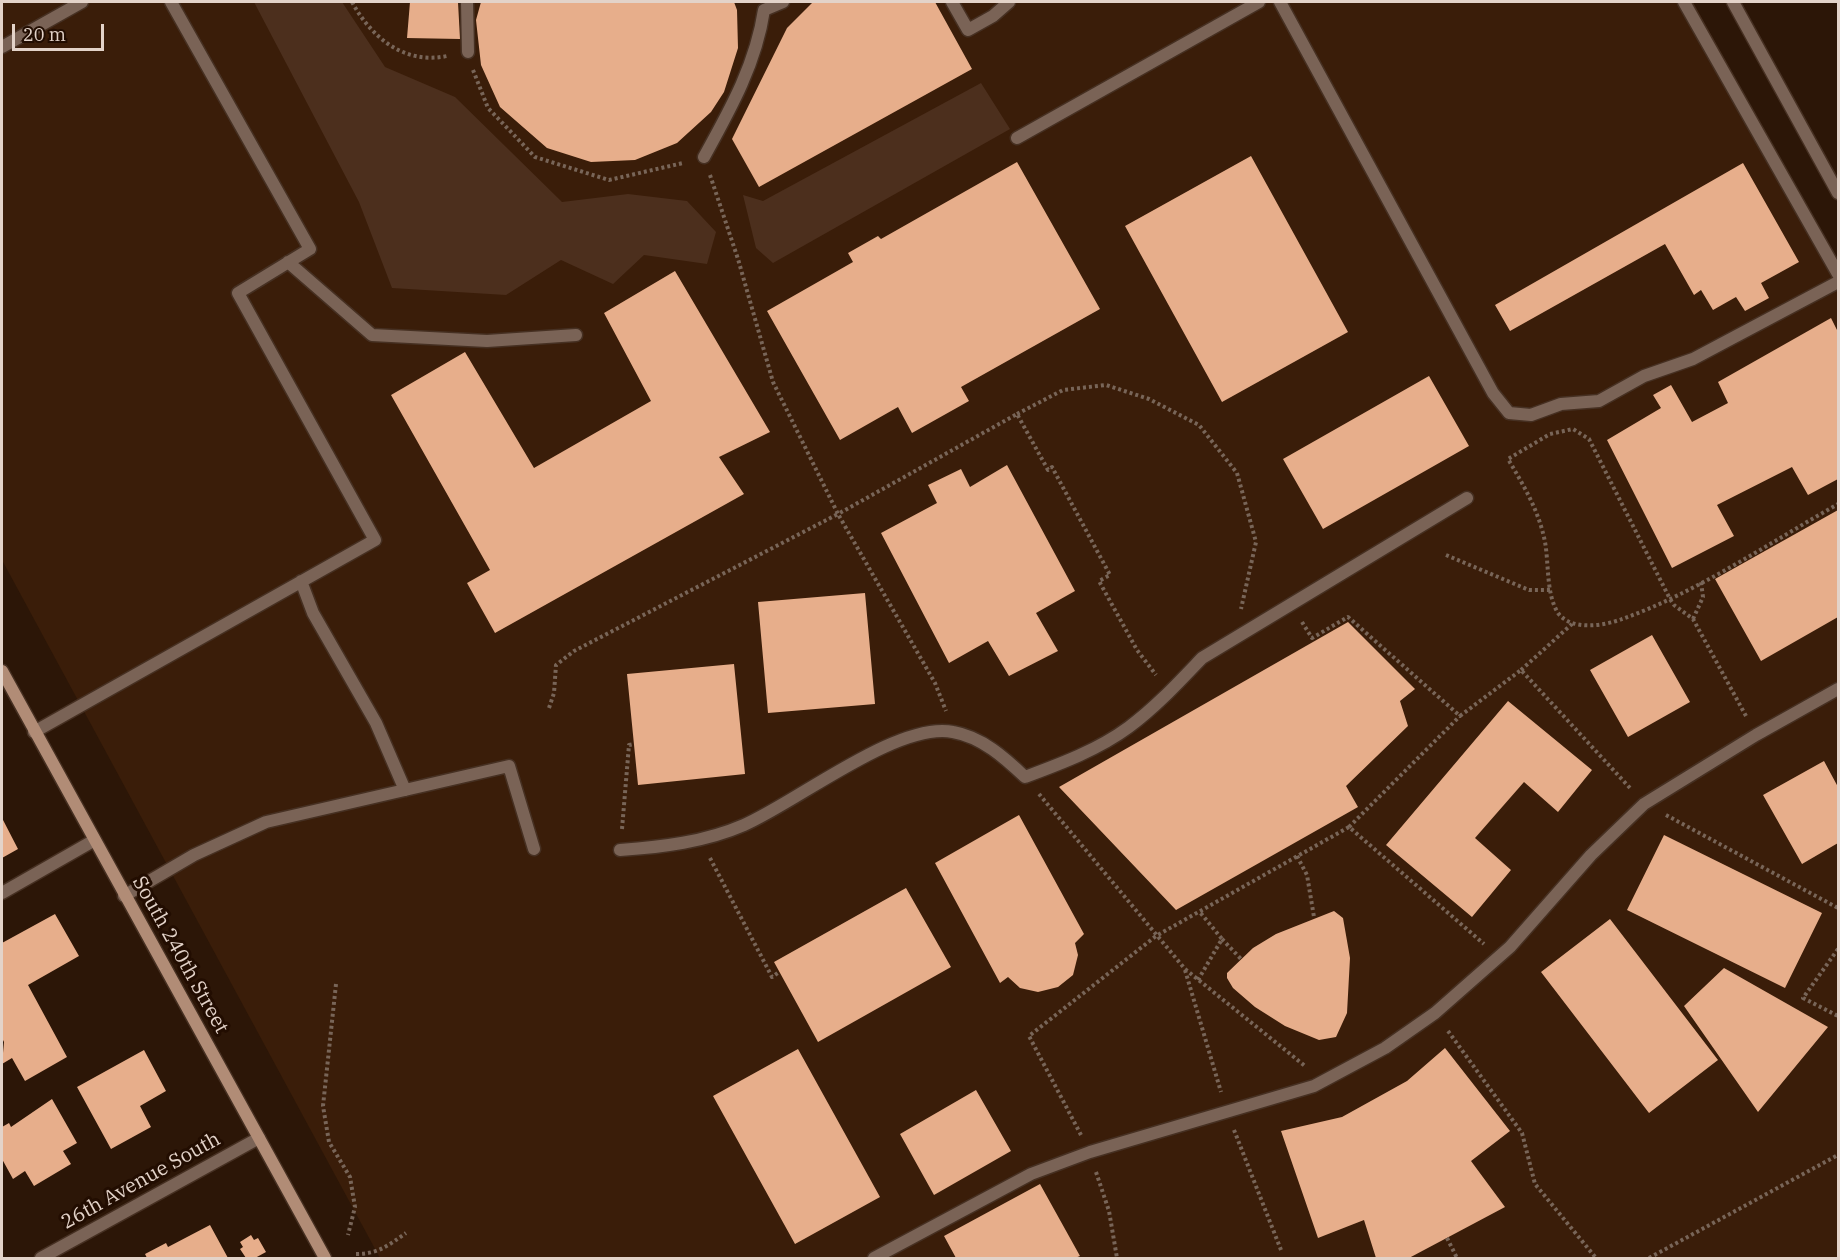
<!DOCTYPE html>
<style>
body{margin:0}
#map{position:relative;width:1840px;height:1260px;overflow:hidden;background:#2c1607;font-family:"IBM Plex Serif",serif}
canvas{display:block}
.frame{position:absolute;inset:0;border:3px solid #e3d3c9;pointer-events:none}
.scale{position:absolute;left:12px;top:24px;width:92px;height:27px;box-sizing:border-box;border:3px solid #e3d3c9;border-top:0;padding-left:8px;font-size:18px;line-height:21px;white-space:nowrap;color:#e3d3c9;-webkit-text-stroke:4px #220d01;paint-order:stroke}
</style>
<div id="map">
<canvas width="1840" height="1260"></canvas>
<div class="frame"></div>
<div class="scale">20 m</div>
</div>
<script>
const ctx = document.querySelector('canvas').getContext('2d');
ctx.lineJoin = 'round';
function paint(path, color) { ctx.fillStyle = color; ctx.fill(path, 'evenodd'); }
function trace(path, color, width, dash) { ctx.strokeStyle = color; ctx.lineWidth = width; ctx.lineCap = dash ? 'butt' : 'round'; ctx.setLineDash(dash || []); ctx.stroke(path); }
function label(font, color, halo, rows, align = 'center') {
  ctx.font = font + ' "IBM Plex Serif",serif'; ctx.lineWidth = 6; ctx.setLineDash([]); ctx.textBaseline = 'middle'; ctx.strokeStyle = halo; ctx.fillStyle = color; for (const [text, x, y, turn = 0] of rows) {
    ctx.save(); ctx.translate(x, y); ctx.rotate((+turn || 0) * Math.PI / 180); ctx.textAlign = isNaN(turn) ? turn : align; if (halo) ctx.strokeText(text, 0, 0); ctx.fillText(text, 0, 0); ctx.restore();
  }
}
paint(new Path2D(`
 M2 2H1693L1838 262V1258H380L2 560Z`), '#3a1d09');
paint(new Path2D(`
 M254 2H342L385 67 455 97 562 202 628 194 687 201 716 232 707 264 644 255 613 284 561 260 506 295 392 288 359 202Z
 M981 83 1010 129 773 263 756 248 743 195 763 201Z`), '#4c2f1d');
paint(new Path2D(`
 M410 2H458L460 39 407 38Z
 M481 2H734L737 10 738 48 724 92 711 112 677 143 635 160 591 162 547 148 500 107 481 65 476 20Z
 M813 2H935L972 69 759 187 732 139 787 28Z
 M1251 156 1348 332 1222 402 1125 226Z
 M1017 162 1100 309 961 387 969 401 912 433 898 407 840 440 767 311 853 262 848 253 878 236 881 239Z
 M1743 163 1799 262 1761 283 1769 298 1745 311 1736 297 1713 310 1701 290 1694 295 1665 244 1510 331 1495 305Z
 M675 271 770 432 719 457 744 494 495 633 467 583 490 570 391 395 465 352 534 468 651 401 604 313Z
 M1831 318 1838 332V479L1808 495 1792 467 1717 505 1734 536 1672 568 1607 440 1661 408 1653 395 1671 385 1692 422 1728 403 1718 382Z
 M1429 376 1469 446 1323 529 1283 459Z
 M1007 465 1075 591 1036 613 1058 651 1009 676 988 641 949 663 881 533 937 503 928 485 961 469 970 487Z
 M1838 510V617L1761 661 1715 579Z
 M865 593 875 704 768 713 758 602Z
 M1348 622 1415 689 1400 701 1408 726 1346 786 1358 807 1176 910 1059 787Z
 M1652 635 1690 702 1628 737 1590 670Z
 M734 664 745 774 638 785 627 674Z
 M1508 701 1592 770 1558 812 1524 782 1475 838 1511 870 1472 917 1386 845Z
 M1824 761 1838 787V843L1802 864 1763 795Z
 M1019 815 1084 934 1075 943 1078 955 1073 975 1058 987 1038 992 1020 988 1008 977 1000 983 935 863Z
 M2 818 18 849 2 858Z
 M1664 835 1822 913 1785 988 1627 910Z
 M906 888 951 967 818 1042 774 962Z
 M1334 911 1343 918 1350 958 1347 1013 1336 1037 1319 1040 1285 1026 1255 1007 1233 988 1227 978V973L1253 948 1276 934Z
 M55 914 79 956 28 985 67 1057 25 1081 12 1058 2 1064 4 1042 2 1038V943Z
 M1610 919 1718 1060 1649 1113 1541 972Z
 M1724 968 1828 1027 1758 1112 1684 1006Z
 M1445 1048 1510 1131 1471 1161 1505 1207 1409 1258H1376L1364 1220 1318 1238 1281 1131 1342 1117 1407 1081Z
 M798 1049 880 1197 795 1244 713 1096Z
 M144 1050 166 1091 140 1106 151 1127 111 1149 77 1087Z
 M976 1090 1011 1151 934 1195 900 1134Z
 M52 1099 77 1143 63 1151 71 1164 34 1186 25 1171 13 1179 2 1159V1127L9 1123 11 1127Z
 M1040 1184 1080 1256 1075 1258H956L944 1236Z
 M210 1225 228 1258H147L145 1254 166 1243 168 1247Z
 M251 1235 254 1240 258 1238 266 1252 255 1258H246L240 1249 243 1247 240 1242Z`), '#e7ae8b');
const lane = new Path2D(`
 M467 2 468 52
 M952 2 968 30 993 16 1009 2
 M1280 2 1493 393 1509 413 1531 415 1561 404 1599 401 1644 376 1693 359 1838 282
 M1684 2 1838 274
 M2 47 82 2
 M1017 138 1259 2
 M704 157C730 110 756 64 764 10L783 2
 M288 262 372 335 487 341 576 335
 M301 581 313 613 376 723 405 790
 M34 732 375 540 238 293 310 249 171 2
 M620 850C662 847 705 842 744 825 797 802 898 721 953 732 982 737 1005 758 1025 777 1060 764 1098 750 1129 727 1156 707 1179 682 1202 658L1467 498
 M124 896 194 855 266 822 509 766 534 849
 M874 1258 1031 1174 1090 1152 1314 1086 1385 1048 1435 1013 1510 947 1591 855 1644 804 1756 735 1838 689`);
const street = new Path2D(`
 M1733 2 1838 193
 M2 893 93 841
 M41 1258 259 1138`);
const secondary = new Path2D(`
 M2 671 325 1258`);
trace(lane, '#463022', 15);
trace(street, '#463022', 15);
trace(secondary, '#463022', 15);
trace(new Path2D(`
 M352 2C371 37 404 65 447 56
 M473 70 488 108 535 157 609 180 683 163
 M710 175 738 259 773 382 838 514 1017 414 1048 470 1052 467 1110 575 1099 581 1137 650 1156 675
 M1017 414 1063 390 1106 385 1149 399 1199 425 1237 473 1256 542 1241 609
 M1446 555 1529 590H1551
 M1693 619 1703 597 1701 582
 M1302 622 1312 638 1348 617 1460 716 1521 670 1630 788
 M1521 670 1572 624
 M549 708 554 693 556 665 574 651 838 514 935 683 946 711
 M1746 716 1693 619 1674 605 1670 599 1589 439 1573 429 1550 434 1508 459C1524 486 1539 511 1545 542 1549 564 1546 594 1558 613 1571 631 1604 626 1622 619 1694 594 1771 542 1838 504
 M1039 794 1185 969 1305 1066
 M1666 815 1838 908
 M1349 827 1460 716
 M622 829 629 745 634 744
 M1297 856 1307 875 1314 917
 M710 858 772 977 779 972
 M1222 939 1241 959
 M1838 949 1803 998 1838 1016
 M1185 970 1221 1092
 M1198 980 1222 939 1199 911
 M336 984 323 1106 329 1142 350 1177 355 1207 348 1235
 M1448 1031 1522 1133 1535 1184 1596 1258
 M1234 1130 1281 1250
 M1081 1135 1029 1036 1156 936 1349 827 1484 944
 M1096 1172 1109 1211 1117 1258
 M1447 1238 1457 1258
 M356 1254C378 1254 389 1245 406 1233
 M1649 1258 1838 1155`), '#786558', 4, [3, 3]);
trace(lane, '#7a6356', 12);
trace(street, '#7a6356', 12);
trace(secondary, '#b18c76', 12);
label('20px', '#e3d3c9', '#220d01', [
 ["South 240th Street",180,955,61],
 ["26th Avenue South",141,1181,-29]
]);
</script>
